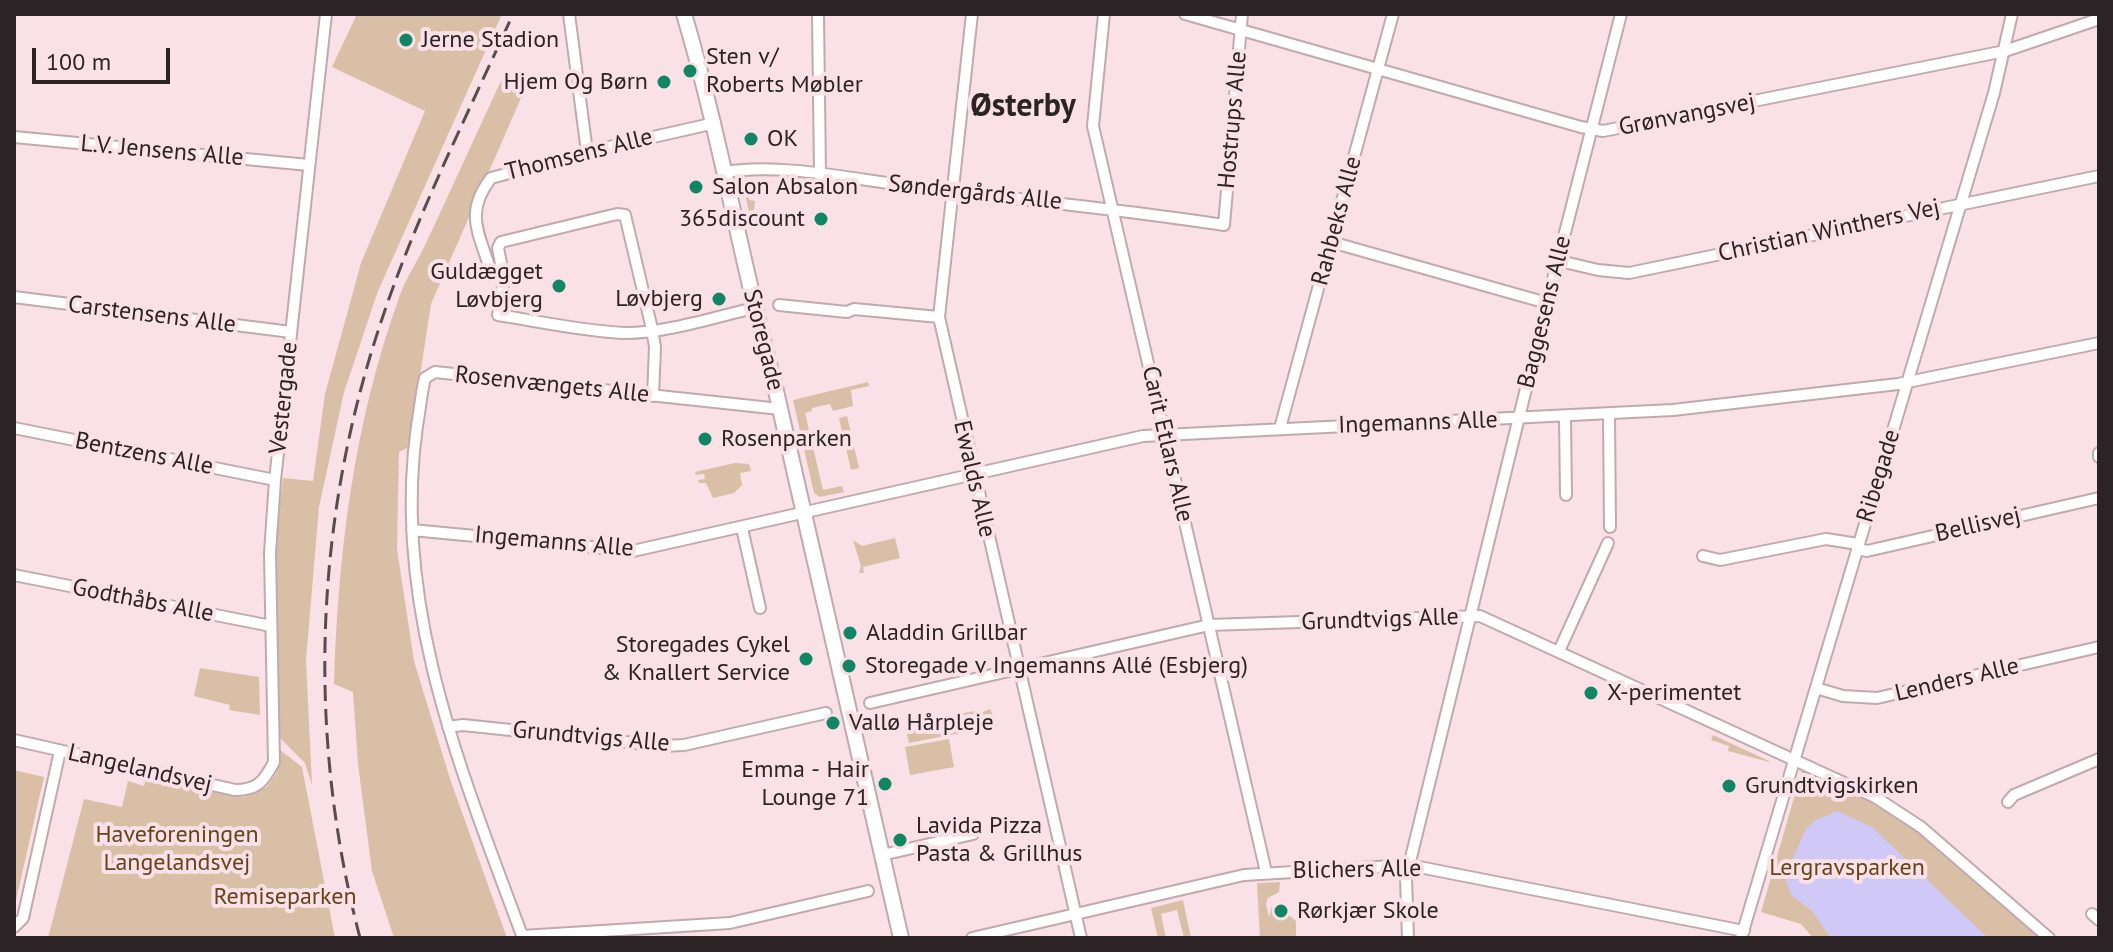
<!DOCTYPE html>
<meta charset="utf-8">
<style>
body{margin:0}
#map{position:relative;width:2113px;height:952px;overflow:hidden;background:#f9e1e7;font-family:"PT Sans",sans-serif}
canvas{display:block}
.frame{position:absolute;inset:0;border:16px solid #2c2326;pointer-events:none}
.scale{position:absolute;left:32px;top:48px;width:138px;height:36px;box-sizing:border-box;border:4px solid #2c2326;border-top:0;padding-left:10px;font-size:24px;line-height:28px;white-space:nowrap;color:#2c2326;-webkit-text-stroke:6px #f9e1e7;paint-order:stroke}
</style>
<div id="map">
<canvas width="2113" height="952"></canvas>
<div class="frame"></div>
<div class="scale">100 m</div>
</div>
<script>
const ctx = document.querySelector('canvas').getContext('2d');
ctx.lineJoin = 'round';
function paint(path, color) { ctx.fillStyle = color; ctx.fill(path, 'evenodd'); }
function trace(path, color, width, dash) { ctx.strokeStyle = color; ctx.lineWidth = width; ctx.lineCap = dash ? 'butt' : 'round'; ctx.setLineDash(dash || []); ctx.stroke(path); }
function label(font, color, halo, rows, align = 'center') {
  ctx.font = font + ' "PT Sans",sans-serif'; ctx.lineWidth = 8; ctx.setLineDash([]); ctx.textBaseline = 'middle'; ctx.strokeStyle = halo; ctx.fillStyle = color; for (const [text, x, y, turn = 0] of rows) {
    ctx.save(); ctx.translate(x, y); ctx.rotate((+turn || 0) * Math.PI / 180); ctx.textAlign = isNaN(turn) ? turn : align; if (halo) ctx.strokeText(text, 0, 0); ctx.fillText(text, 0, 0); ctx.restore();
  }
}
paint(new Path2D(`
 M357 14H502L378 291 344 392 319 507 306 660 312 785 305 763 279 737 275 543 283 478 313 481 325 394 361 263 425 111 332 67Z
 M501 81 525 89 431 304 409 447 399 452 397 549 414 661 450 779 507 938H394L372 871 358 764 353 692 334 684C338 552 354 421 400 295 407 276 419 259 427 241 452 188 476 134 501 81Z
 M745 179 776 183H750L749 200 755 201 753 219 760 220 759 229 752 227 743 184Z
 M868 382 869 386 851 390 853 406 833 411 830 404 812 408V411L805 413 823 490 842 486 844 492 820 497 814 493 793 400Z
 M847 416 859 468 851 470 839 418Z
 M735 463 749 464 751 471 740 473 742 485 734 493 713 498 706 483H699L698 480 705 479 704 474 696 475 695 472Z
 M895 538 900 558 863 567 864 573H859L861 566 853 540 862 546Z
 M200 668 259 677 260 715 229 710 230 705 194 696Z
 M990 709 997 726 909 743 905 724 975 711 979 714Z
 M1713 735 1769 761V762L1728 751 1729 746 1711 740Z
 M949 739 954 767 910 775 905 747Z
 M280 750 302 767 335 938H48L84 799 122 807 128 781 144 786 147 776 245 797 267 787 277 772Z
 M14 770 44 777 14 909Z
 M1802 770 1870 801 1916 830 2041 938H1813L1801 924 1761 912Z
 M1280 882 1279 892 1268 898 1266 904 1269 917 1271 908 1277 905 1296 921V938H1260L1257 883Z
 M1183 900 1191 938H1184L1177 910 1161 914 1166 938H1158L1151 908Z`), '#d9bfa6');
paint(new Path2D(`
 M1837 811 1872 827 1988 938H1831L1812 911 1791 895 1786 880 1787 871 1806 829 1816 820Z`), '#d0c8f6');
const street = new Path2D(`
 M569 14 587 152
 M818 14 820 175
 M972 14 939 317 1081 938
 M1104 14 1093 126 1266 872
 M1185 14 1581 127 1603 131 2005 51 2099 19
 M14 137 309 165
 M726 172C780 163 853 179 908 186 1014 199 1119 209 1224 225L1242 14
 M1331 242 1547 303
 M1560 261 1598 270 1629 273 2099 176
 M489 266C478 231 465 212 491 178L587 152 715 123
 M14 297 291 332
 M779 305 847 312 854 309 939 317
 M653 396 655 347 652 329 625 215 617 214 501 242 498 248 504 279 498 315C537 321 587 332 626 333 666 333 715 317 754 308
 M1609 415 1610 527
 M1565 417 1566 495
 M14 428 275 480
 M1280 428 1393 14
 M2099 453V457
 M742 528 760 608
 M412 530 633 551 1143 436 1673 410 1898 384 2099 343
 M1857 549 1867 551 2099 498
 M1703 556 1720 560 1826 539 1858 544
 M14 575 271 626
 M1559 651 1608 543
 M1816 688 1843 696 1877 698 2099 647
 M870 703 1209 625 1480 616 1875 797 1921 827 2049 938
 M448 727 463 725 663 746 684 745 826 713
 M14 740 235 790C258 790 264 781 274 762L270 553 275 480 326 14
 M2008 802 2014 795 2099 759
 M882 855 973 834
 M2092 914 2099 920
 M14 927 23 918 60 751
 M522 936 730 923 868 891
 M523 938C462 773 391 605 417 426 420 410 421 394 425 378L435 372 780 409
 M972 938 1244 875 1409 865 1744 931
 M1408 938 1406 878 1547 303 1621 14
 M1741 938 1994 93 2012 14`);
const secondary = new Path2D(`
 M684 14C721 138 742 266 776 391L901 938`);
trace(street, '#c0a9af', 14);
trace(secondary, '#c0a9af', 18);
trace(street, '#fff', 10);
trace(secondary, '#fff', 14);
trace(new Path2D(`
 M360 938C307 736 314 523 380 325 415 218 467 116 513 14`), '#584c50', 3, [16, 8]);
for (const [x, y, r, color] of [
 [406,40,8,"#128564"],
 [690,71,8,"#128564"],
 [664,82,8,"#128564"],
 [751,139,8,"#128564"],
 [696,187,8,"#128564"],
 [821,219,8,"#128564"],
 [559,286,8,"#128564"],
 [719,299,8,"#128564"],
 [705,439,8,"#128564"],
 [850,633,8,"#128564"],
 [806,659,8,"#128564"],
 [849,666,8,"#128564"],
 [1591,693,8,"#128564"],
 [833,723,8,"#128564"],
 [885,784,8,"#128564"],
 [1729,786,8,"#128564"],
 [900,840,8,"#128564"],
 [1281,911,8,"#128564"]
]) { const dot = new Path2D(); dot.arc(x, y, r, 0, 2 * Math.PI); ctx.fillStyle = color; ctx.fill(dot); trace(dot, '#f9e1e7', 3); }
label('24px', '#2c2326', '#f9e1e7', [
 ["Jerne Stadion",422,40],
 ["Sten v/",706,57],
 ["Roberts Møbler",706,85],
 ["Hjem Og Børn",648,82,"right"],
 ["OK",767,139],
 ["Salon Absalon",712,187],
 ["365discount",805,219,"right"],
 ["Guldægget",543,272,"right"],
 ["Løvbjerg",543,300,"right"],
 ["Løvbjerg",703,299,"right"],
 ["Rosenparken",721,439],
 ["Aladdin Grillbar",866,633],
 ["Storegades Cykel",790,645,"right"],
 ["& Knallert Service",790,673,"right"],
 ["Storegade v Ingemanns Allé (Esbjerg)",865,666],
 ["X-perimentet",1607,693],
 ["Vallø Hårpleje",849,723],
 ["Emma - Hair",869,770,"right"],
 ["Lounge 71",869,798,"right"],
 ["Grundtvigskirken",1745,786],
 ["Lavida Pizza",916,826],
 ["Pasta & Grillhus",916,854],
 ["Rørkjær Skole",1297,911]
], 'left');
label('24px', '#2c2326', '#f9e1e7', [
 ["Grønvangsvej",1687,115,-11],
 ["Hostrups Alle",1233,120,-85],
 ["L.V. Jensens Alle",162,151,5],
 ["Thomsens Alle",579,155,-14],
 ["Søndergårds Alle",975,193,6],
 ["Rahbeks Alle",1337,221,-75],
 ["Christian Winthers Vej",1829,231,-12],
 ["Baggesens Alle",1545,312,-76],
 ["Carstensens Alle",152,315,7],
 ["Storegade",763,340,76],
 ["Rosenvængets Alle",552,385,6],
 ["Vestergade",284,398,-84],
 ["Ingemanns Alle",1418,423,-2],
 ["Carit Etlars Alle",1167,444,77],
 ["Bentzens Alle",144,454,11],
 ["Ribegade",1879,476,-73],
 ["Ewalds Alle",974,479,77],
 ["Bellisvej",1978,525,-13],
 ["Ingemanns Alle",554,542,5],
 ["Godthåbs Alle",143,601,11],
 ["Grundtvigs Alle",1380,620,-2],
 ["Lenders Alle",1957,680,-13],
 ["Grundtvigs Alle",591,737,5],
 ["Langelandsvej",140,769,13],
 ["Blichers Alle",1357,870,-1]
]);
label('24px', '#684319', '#f9e1e7', [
 ["Haveforeningen",177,835],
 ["Langelandsvej",177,863],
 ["Lergravsparken",1847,868],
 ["Remiseparken",285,897]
]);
label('bold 32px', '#2c2326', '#f9e1e7', [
 ["Østerby",1023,107]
]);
</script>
